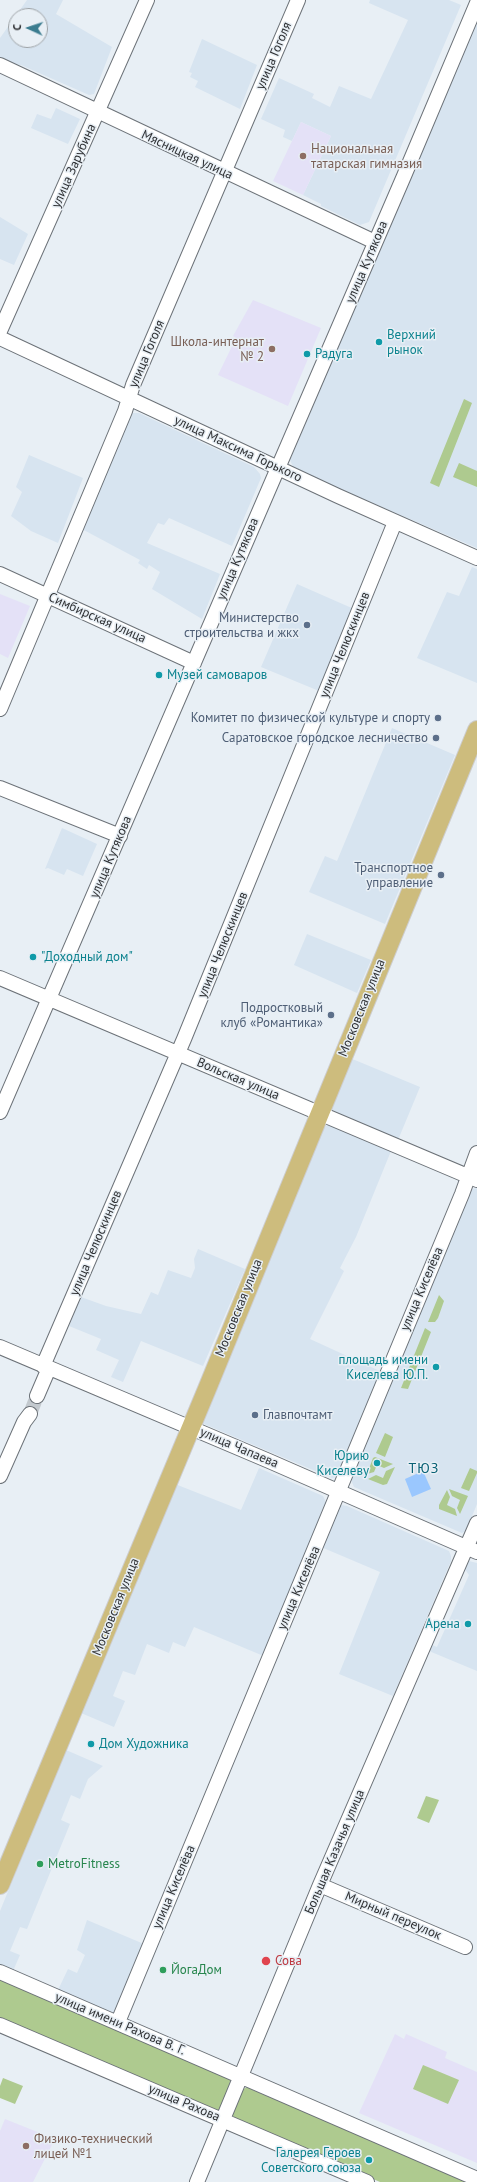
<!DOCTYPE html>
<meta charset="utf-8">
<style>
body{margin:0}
#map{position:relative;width:477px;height:2182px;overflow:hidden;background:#e8eff5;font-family:"PT Sans",sans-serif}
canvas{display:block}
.north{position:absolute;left:8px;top:8px;width:40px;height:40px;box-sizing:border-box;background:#e8eff5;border:1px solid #9ea3a7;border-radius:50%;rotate:273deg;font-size:11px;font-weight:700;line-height:16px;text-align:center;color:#2e3033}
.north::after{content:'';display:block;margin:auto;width:14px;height:18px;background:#3b7c8f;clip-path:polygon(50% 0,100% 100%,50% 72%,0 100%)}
</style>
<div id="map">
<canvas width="477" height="2182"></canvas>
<div class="north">С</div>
</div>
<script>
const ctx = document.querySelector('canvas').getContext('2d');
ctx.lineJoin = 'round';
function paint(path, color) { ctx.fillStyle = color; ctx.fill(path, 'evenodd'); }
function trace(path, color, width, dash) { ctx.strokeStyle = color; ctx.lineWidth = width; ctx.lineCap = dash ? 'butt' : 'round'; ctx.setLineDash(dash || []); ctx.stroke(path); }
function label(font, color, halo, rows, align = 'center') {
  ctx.font = font + ' "PT Sans",sans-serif'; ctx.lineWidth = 3; ctx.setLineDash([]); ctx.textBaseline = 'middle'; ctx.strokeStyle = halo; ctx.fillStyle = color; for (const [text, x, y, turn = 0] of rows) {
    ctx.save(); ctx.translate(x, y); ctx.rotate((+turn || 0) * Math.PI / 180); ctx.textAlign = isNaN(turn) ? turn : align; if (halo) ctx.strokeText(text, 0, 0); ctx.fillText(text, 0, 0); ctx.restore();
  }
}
paint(new Path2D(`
 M27 0H63L56 14 112 47 94 94 89 95 21 65 8 64 0 58V38ZM16 16H40V40H16Z
 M370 0H449L461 5 369 222 360 225 321 206V204L303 195 331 136 301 122 292 141 283 137 285 130 261 119 279 78 314 94 312 98 330 107 339 86 371 99 408 20 369 3Z
 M477 19V548L294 469 290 460Z
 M202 39 257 65 240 109 195 87 198 81 190 77 192 73 189 72Z
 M56 108 80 119 68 144 31 128 37 114 51 119Z
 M0 217 28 234 14 265 0 259Z
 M133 413H139L254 467 260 474 261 478 232 546 169 518 164 525 158 523 147 543 220 574 202 619 152 589 160 572 149 565 147 569 138 563 140 560 80 528 129 415Z
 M29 455 83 478 58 543 31 531 11 516 22 492 16 487Z
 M472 567 477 569V683L417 658 447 592 459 596Z
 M297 584 354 609 319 691 261 667Z
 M392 728 455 755 385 924 309 892 325 856 337 861Z
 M62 828 97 844 83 876 67 869 64 875 48 868 45 869Z
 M307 934 371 960 357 993 294 965Z
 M350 1058 420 1087 398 1140 331 1110V1105Z
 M330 1125 391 1151 356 1237 340 1268 344 1271 310 1339 382 1372 336 1477 332 1478 204 1424 201 1421 321 1131 326 1126Z
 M477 1188V1504L466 1531 462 1533 354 1487 351 1480 468 1194 472 1189Z
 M198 1249 245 1269 203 1366 141 1341 123 1382 111 1377 119 1360 96 1350 101 1339 69 1326 81 1297 106 1306 141 1314 151 1292 158 1295 168 1270 191 1278 195 1268 194 1259Z
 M259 1468 323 1496 326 1502V1508L266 1657 194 1627 185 1647 173 1642 169 1653 147 1644 135 1675 123 1671 113 1696 125 1701 114 1727 81 1713 175 1484 241 1510Z
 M341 1505 347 1506 449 1551 451 1556V1561L393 1696 339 1674 380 1572 321 1547 336 1511Z
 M469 1561 477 1563V1671L429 1651 432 1645 437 1647 469 1575 464 1568Z
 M66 1750 103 1766 88 1779 80 1799 71 1795 61 1820 70 1824 27 1929 20 1927 10 1951 20 1955 13 1971 0 1966V1911Z
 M87 1920 144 1944 118 2007 113 2012 107 2011 58 1990 68 1969 77 1973 85 1955 77 1950Z`), '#d7e4f0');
paint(new Path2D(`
 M301 122 331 136 303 195 273 181Z
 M253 300 321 328 288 406 218 375 236 338 233 336Z
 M0 594 30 606 8 658 0 654Z
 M395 2034 404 2039 406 2034 447 2052 445 2058 477 2072V2163L359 2113Z
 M5 2119 55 2139 33 2182H0V2131Z`), '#e4e1f7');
paint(new Path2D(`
 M464 399 472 403 439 487 430 483Z
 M459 463 477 471V487L453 477Z
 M439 1295 444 1301 438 1318 435 1322H428Z
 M425 1328 431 1332 408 1389 401 1388Z
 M385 1433 393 1437 385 1457 376 1453Z
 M375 1457 393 1464 384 1468 377 1465 374 1472 367 1474 373 1458Z
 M395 1467 387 1484 383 1485 368 1479 376 1475 383 1478 386 1471Z
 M470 1468 477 1471V1473L469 1491 461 1488Z
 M449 1489 468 1496 460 1514 457 1508 460 1500 452 1496Z
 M447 1490 450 1497 447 1505 455 1509 457 1516 439 1509V1505Z
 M426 1796 439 1800 429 1823 417 1818Z
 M0 1979 231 2079 221 2109 218 2111 0 2021Z
 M423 2065 459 2080 448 2104 413 2089Z
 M3 2078 23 2086 15 2104 0 2098V2086Z
 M247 2087 253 2090 469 2182H380L234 2118 232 2113 242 2090Z`), '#aeca8f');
paint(new Path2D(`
 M423 1471 431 1489 412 1497 405 1479Z`), '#9ac7fe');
trace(new Path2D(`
 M30 1414 37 1396`), '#c3c9ce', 14, [14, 7]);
const minor = new Path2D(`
 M0 65 375 242
 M0 331 147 0
 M0 338 338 496 477 558
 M0 574 194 663
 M0 709 125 411 133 385 298 0
 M0 788 120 836
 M0 978 477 1180
 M0 1112 404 176 477 3
 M0 1347 269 1461 477 1552
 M43 1366 184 1039 395 522
 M37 1396 49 1368
 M0 1476 24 1422 30 1414
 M320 1885 465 1947
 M0 1972 477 2179
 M118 2022 462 1194 477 1153
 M0 2025 367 2182
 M197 2182 320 1885 477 1523`);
const major = new Path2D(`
 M0 1885 207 1389 477 730`);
trace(minor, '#6c7278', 16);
trace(major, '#cdcdce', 20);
trace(minor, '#fff', 14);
trace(major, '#cdbc7d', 18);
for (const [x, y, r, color] of [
 [303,156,4,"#8d6e63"],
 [379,342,4,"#0f9aa8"],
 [272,349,4,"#8d6e63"],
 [307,354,4,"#0f9aa8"],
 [307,625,4,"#5c6f8a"],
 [159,675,4,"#0f9aa8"],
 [438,718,4,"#5c6f8a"],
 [436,738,4,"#5c6f8a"],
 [441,875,4,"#5c6f8a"],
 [33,957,4,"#0f9aa8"],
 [331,1015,4,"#5c6f8a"],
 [436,1367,4,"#0f9aa8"],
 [255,1415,4,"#5c6f8a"],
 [377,1463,4,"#0f9aa8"],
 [468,1624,4,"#0f9aa8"],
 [91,1744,4,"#0f9aa8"],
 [40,1864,4,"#2e9e5b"],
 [266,1961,5,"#e0444e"],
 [163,1970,4,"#2e9e5b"],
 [26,2146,4,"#8d6e63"],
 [369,2160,4,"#0f9aa8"]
]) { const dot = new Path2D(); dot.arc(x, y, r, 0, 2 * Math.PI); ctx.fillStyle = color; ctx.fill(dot); trace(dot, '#e8eff5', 1.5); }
label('13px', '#2e3033', '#e8eff5', [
 ["улица Гоголя",274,56,-67],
 ["Мясницкая улица",187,155,25],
 ["улица Зарубина",74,166,-66],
 ["улица Кутякова",367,262,-67],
 ["улица Гоголя",147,354,-67],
 ["улица Максима Горького",238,449,25],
 ["улица Кутякова",238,559,-67],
 ["Симбирская улица",97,618,24],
 ["улица Челюскинцев",345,645,-68],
 ["улица Кутякова",111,857,-67],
 ["улица Челюскинцев",223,945,-68],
 ["Московская улица",362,1008,-68],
 ["Вольская улица",238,1079,23],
 ["улица Челюскинцев",96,1243,-67],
 ["улица Киселёва",422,1289,-67],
 ["Московская улица",239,1308,-68],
 ["улица Чапаева",239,1448,23],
 ["улица Киселёва",299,1588,-67],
 ["Московская улица",116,1607,-68],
 ["Большая Казачья улица",335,1852,-67],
 ["улица Киселёва",174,1887,-67],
 ["Мирный переулок",393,1916,23],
 ["улица имени Рахова В. Г.",120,2024,23],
 ["улица Рахова",184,2103,23]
]);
label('13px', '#785e54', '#e8eff5', [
 ["Национальная",311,149],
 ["татарская гимназия",311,164],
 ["Школа-интернат",264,342,"right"],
 ["№ 2",264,357,"right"],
 ["Физико-технический",34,2139],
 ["лицей №1",34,2154]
], 'left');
label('13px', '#0d838f', '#e8eff5', [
 ["Верхний",387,335],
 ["рынок",387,350],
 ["Радуга",315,354],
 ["Музей самоваров",167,675],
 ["\"Доходный дом\"",41,957],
 ["площадь имени",428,1360,"right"],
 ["Киселева Ю.П.",428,1375,"right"],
 ["Юрию",369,1456,"right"],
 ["Киселеву",369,1471,"right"],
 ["Арена",460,1624,"right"],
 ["Дом Художника",99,1744],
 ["Галерея Героев",361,2153,"right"],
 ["Советского союза",361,2168,"right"]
], 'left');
label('13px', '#4e5e75', '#e8eff5', [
 ["Министерство",299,618],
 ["строительства и жкх",299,633],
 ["Комитет по физической культуре и спорту",430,718],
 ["Саратовское городское лесничество",428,738],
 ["Транспортное",433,868],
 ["управление",433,883],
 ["Подростковый",323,1008],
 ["клуб «Романтика»",323,1023],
 ["Главпочтамт",263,1415,"left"]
], 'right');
label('13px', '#27864d', '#e8eff5', [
 ["MetroFitness",48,1864],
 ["ЙогаДом",171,1970]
], 'left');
label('13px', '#be3a42', '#e8eff5', [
 ["Сова",275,1961]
], 'left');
ctx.letterSpacing = '1px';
label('14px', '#096175', '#e8eff5', [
 ["ТЮЗ",424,1469]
]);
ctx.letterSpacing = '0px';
</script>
